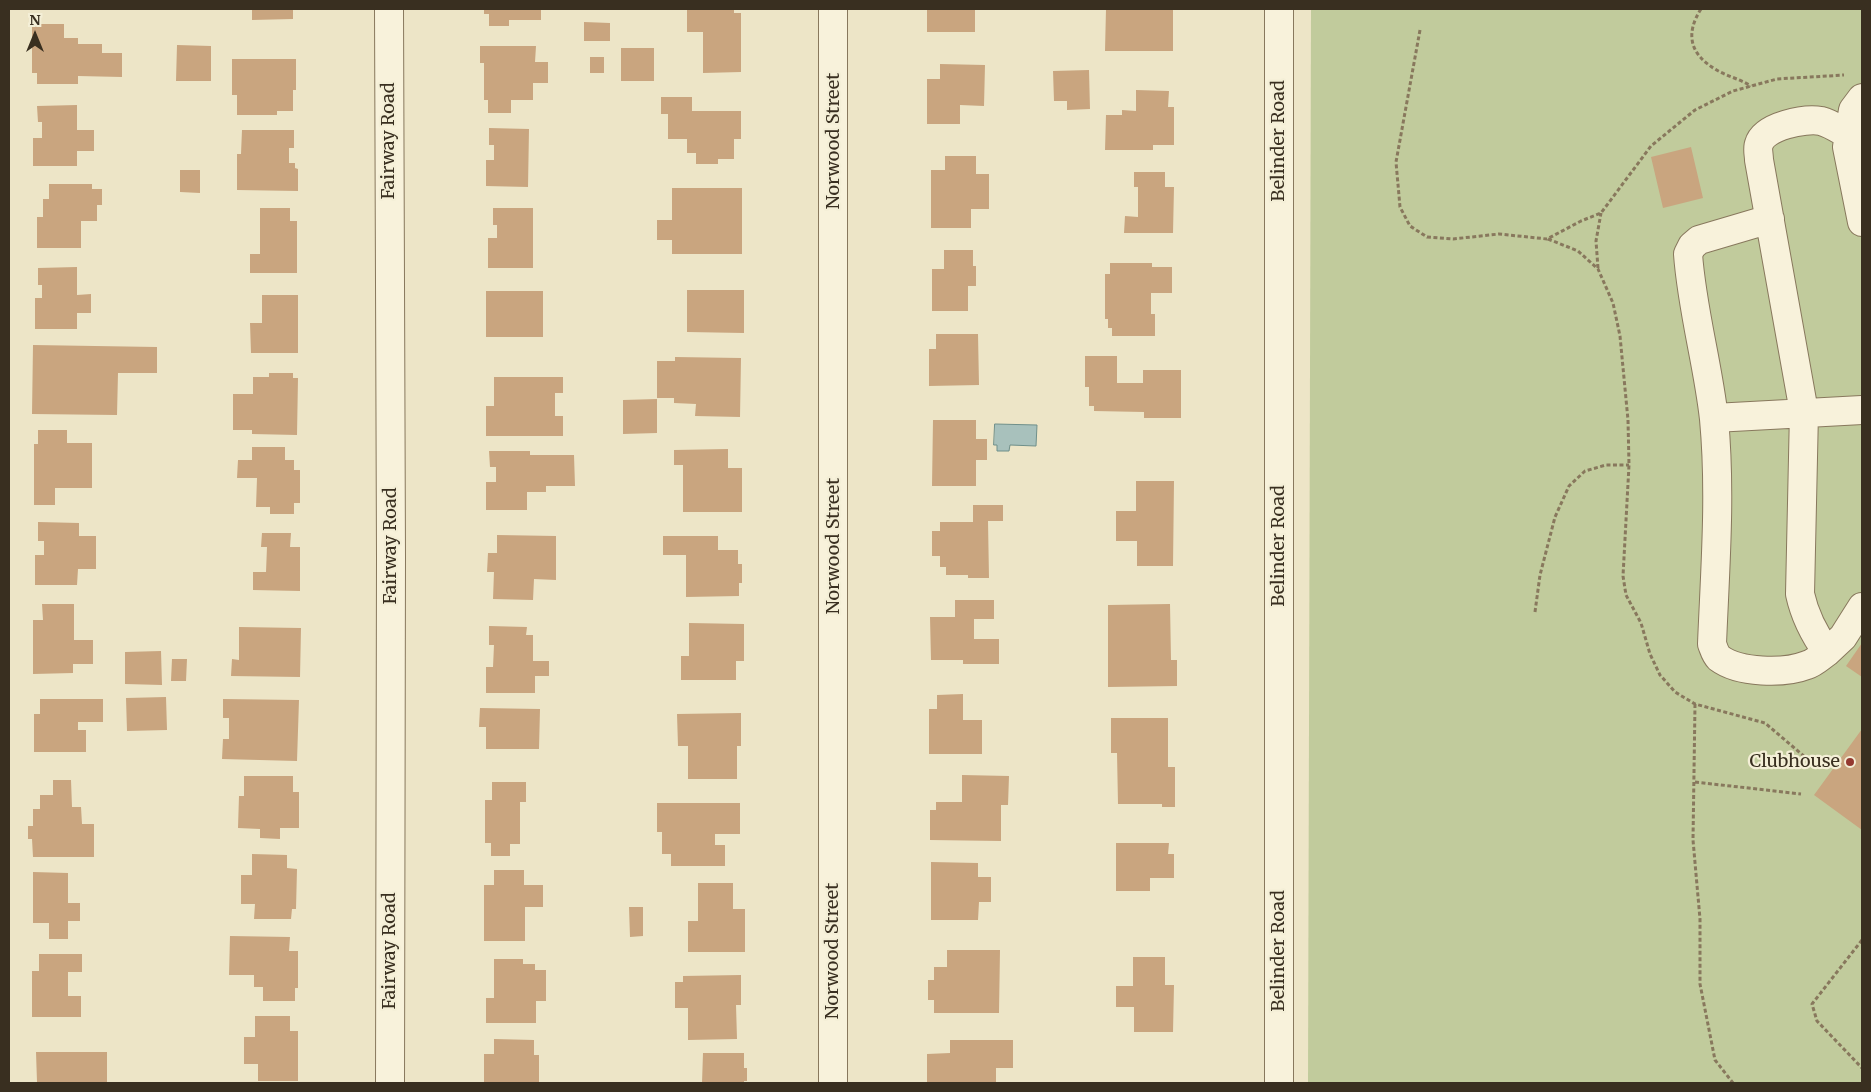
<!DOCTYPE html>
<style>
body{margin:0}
#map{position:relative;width:1871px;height:1092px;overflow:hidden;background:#ede5c7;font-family:Merriweather,serif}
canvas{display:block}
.frame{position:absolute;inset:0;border:10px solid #392f20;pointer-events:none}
.north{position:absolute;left:10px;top:10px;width:50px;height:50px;-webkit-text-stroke:4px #f4efd7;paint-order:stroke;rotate:0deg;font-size:14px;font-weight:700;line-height:20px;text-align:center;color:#392f20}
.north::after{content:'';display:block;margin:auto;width:18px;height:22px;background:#392f20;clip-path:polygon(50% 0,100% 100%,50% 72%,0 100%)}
</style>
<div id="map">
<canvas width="1871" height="1092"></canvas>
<div class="frame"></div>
<div class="north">N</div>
</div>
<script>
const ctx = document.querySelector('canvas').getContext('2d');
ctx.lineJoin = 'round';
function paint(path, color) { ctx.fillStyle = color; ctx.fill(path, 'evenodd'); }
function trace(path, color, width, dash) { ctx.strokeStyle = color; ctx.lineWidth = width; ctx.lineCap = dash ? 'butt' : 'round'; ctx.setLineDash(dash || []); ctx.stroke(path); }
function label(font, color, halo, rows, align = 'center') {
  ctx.font = font + ' Merriweather,serif'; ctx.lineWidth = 4.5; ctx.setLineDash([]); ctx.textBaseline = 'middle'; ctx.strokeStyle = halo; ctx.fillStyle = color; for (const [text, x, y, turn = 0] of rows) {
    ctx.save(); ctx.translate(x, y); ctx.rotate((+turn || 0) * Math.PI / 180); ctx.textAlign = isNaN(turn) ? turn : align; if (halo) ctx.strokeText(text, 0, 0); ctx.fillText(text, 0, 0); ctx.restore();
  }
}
paint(new Path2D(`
 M1311 9H1862V1083H1308Z`), '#c1cb9c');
const water = new Path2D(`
 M995 424 1037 425 1036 446 1010 445 1009 451H997V445H994Z`);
paint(water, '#a8c1bc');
trace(water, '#6f8f8a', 1);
paint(new Path2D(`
 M252 9H293V19L252 20Z
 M484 9H541V20H509V26H489V14H484Z
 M687 9H734V13H741V72L703 73V32H687Z
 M927 9H975V32H927Z
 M1106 9H1173V51H1105Z
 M584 22 610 23V41H584Z
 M32 24H64V38H78V44H102V53H122V77L78 76V84H37V73H32Z
 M177 45 211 46V81H176Z
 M480 46H536L535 62H548V83H533V100H511V113H488V100H484V63H480Z
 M621 48H654V81H621Z
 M590 57H604V73H590Z
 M232 59H296V90H293V111H277V115H237V95H232Z
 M940 64 985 65 984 106 960 105V124H927V79H940Z
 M1089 70 1090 109 1067 110V101H1054L1053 71Z
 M1136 90 1169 91 1168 107H1174V145H1153V150H1105L1106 115H1122V110L1136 111Z
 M661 97H692V111H741V139H734V159H718V164H696V153H687V139H668V114H661Z
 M77 105V130H94V151H77V166H33V138H42V122H38L37 106Z
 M489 128 529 129 528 187 486 186V160H494V145H489Z
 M242 130H294V148H289V163H295V168L298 169V191L237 190V154H241Z
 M1691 147 1703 198 1663 208 1651 157Z
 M945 156H976V174H989V209H971V228H931V170H945Z
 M180 170H200V193L180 192Z
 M1134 172H1165V187H1174L1173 233H1124L1125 216 1138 217V187H1134Z
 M49 184H92V189H102V205H97V221H81V248H37V217H43V199H49Z
 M672 188H742V254H672V240H657V220H672Z
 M260 208H290V221H297V273H250V254H260Z
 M493 208H533V268H488V238H497V225H493Z
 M944 250H973V266H976V286H968V311H932V269H944Z
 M1110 263H1152V267H1172V293H1151V314H1155V336H1112V328H1108V319H1105V274H1110Z
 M77 267V295L91 294V313H77V329H35V298H42V285H38V268Z
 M687 290H744V333L687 332Z
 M486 291H543V337H486Z
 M262 295H298V353H251L250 323H262Z
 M936 334H978L979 385 929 386V349H936Z
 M33 345 157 347V373H118L117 415 32 414Z
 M1085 356H1117V383H1143V370H1181V418H1144V412L1094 411V406H1089V387H1085Z
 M675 357 741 358 740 417 695 416 696 404 674 403V398H657V361H675Z
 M269 373H293V378H298L297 435 252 434V430H233V394H253V377H269Z
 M494 377H563V393H555V416H563V436H486V406H494Z
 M657 399V433L623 434V400Z
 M933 420H976V439H987V460H976V486H932Z
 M38 430H67V443H92V488H55V505H34V444H38Z
 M252 447H285V460H294V470H300V503H294V514H270V507H256L257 478H237L238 460H252Z
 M728 449V468H742V512H683V465H674V450Z
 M489 451H530V455H574L575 486H546V492H527V510H486V482H496V467H490Z
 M1136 481H1174L1173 566H1137V541H1116V511H1136Z
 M973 505H1003V521H988L989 578H968V575H946V567H940V556H932V531H940V522H973Z
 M38 522 79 523V536H96V569H78L77 585H35V555H44V541H38Z
 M262 533H291L290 547H300V591L253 590V572H266L267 547H261Z
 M497 535 556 536V580L534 579 533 600 493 599 494 572H487L488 553H497Z
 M663 536H718V550H738V564H742V583H739V596L686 597V555H663Z
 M955 600H994V619H974V639H999V664H963V660H931L930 617H955Z
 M42 604H74V640H93V664H73V673L33 674V620H43Z
 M1170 604 1171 660H1177V686L1108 687V605Z
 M689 623 744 624V661H736V680H681V656H689Z
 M489 626 527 627 526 635H533V661H549V676H535V693H486V667H493L494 645H489Z
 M239 627 301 628 300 677 231 676 232 659 239 660Z
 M1862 643V677L1846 666Z
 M161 651 162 685 125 684V652Z
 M172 659H187L186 681H171Z
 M963 694V720H982V754H929V709H937V695Z
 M166 697 167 730 127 731 126 698Z
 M40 699H103V722H78V730H86V752H34V714H40Z
 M223 699 299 700 297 761 222 759 223 739H229V718H223Z
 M480 708 540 709 539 749H486V727H479Z
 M741 713V746H737V779H688V746H678L677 714Z
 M1111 718H1168V767H1175V807H1162V804H1118L1117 753H1111Z
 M1862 729V830L1814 795Z
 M962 775 1009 776 1008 805H1001V841L930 840V810H936V802H962Z
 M244 776H293V792H299V828H280V839L260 838V829L238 828 239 796H244Z
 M53 780H71L72 807H81L82 824H94V857H33L32 839H28V826H33V809H40V795H53Z
 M492 782H526V802H520V844H510V856H491V843H485V800H492Z
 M657 803H740V834H715V845H725V866H671V854H662V832H657Z
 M1116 843H1169L1168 854H1174V878H1150V891H1116Z
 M252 854 287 855V868L297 869 296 909H292L291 919H254L255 904H241V875H252Z
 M931 862 978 863V877H991V902H979L978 920H931Z
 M494 870H524V885H543V907H525V941H484V885H494Z
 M33 872 68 873V903H80V921H68V939H49V923H33Z
 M698 883H733V909H745V952H688V921H698Z
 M629 907H643V936L630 937Z
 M230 936 290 937 289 951H298V988H295V1001H263V987H254V975H229Z
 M947 950H1000L999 1013H934V1000H928V980H934V967H947Z
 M39 954H82V972H68V996H81V1017H32V971H39Z
 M1133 957H1165V985H1174L1173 1032H1134V1007H1116V986H1133Z
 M494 959H523V964H535V970H546V1001H536V1023H486V998H494Z
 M741 975V1005H736L737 1039 688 1040V1008H675V982H683V976Z
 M255 1016H290V1031H298V1081H258V1064H244V1037H255Z
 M494 1039 534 1040V1055H539V1083H484V1054H494Z
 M950 1040H1013V1068H996V1083H927V1054L950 1053Z
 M36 1052H107V1083L37 1082Z
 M703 1053H744V1068H747V1081H744V1083H702Z`), '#c9a57f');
const minor = new Path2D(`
 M389 9 391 557 390 1083
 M1279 9V1083
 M1862 98 1853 110 1847 147 1862 222
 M1849 135C1840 130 1830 123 1821 121 1805 118 1764 126 1759 144 1757 148 1759 155 1759 160L1804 412 1800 594C1805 617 1814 634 1827 652L1843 637 1862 607
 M1770 219 1699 240 1692 246 1688 254C1692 310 1708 364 1714 419 1721 494 1715 570 1712 644 1714 649 1715 654 1719 658 1739 673 1784 674 1807 665 1814 663 1820 657 1827 652
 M1714 418 1862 410
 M833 1083V9`);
trace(minor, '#88785d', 30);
trace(new Path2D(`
 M1701 9C1685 34 1690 54 1715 69 1726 76 1740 79 1751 86
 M1420 30 1396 162 1400 207 1410 226 1427 237 1453 239 1499 234 1547 239 1581 221 1601 213 1651 146 1695 110 1733 91 1777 79 1844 75
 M1548 239 1578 251 1598 269 1613 303 1620 336 1628 420 1629 465 1623 576 1626 595 1641 623 1650 654 1660 675 1675 692 1695 704 1765 723 1805 757
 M1598 268 1596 241 1601 213
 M1535 612 1540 575 1555 517 1569 486 1585 471 1606 465H1629
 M1695 704 1693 840 1700 919V984L1715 1060 1733 1083
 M1695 782 1801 794
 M1862 940 1812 1004 1817 1021 1862 1068`), '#88785d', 3, [4, 2.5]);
trace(minor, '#f8f2db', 28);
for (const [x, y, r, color] of [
 [1850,762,5,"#943930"]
]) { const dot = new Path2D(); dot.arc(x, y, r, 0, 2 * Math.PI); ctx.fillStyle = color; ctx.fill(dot); trace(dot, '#f4efd7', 2); }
label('18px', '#392f20', '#f4efd7', [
 ["Fairway Road",389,141,-90],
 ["Norwood Street",834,141,-90],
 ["Belinder Road",1279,141,-90],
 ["Fairway Road",391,546,-90],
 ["Norwood Street",834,546,-90],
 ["Belinder Road",1279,546,-90],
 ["Fairway Road",390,951,-90],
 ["Norwood Street",833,951,-90],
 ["Belinder Road",1279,951,-90]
]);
label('18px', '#392f20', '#f4efd7', [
 ["Clubhouse",1840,762]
], 'right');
</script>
